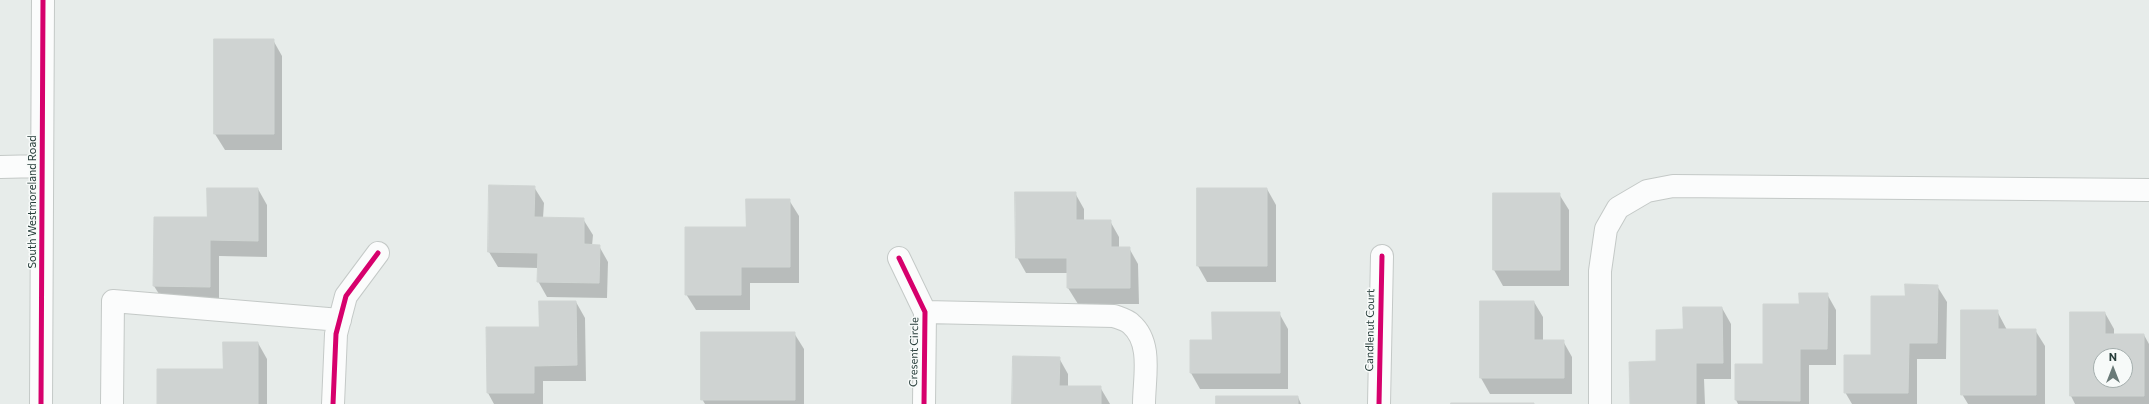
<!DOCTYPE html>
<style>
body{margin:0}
#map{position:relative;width:2149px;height:404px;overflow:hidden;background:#e7ecea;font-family:Commissioner,sans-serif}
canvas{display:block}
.north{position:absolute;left:2093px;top:348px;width:40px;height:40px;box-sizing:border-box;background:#f7faf9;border:1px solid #a4aead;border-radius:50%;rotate:0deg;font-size:11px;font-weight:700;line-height:16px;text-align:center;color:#273d3a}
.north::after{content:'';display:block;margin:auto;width:14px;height:18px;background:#6a7a78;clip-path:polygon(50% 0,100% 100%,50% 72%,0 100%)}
</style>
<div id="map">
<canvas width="2149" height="404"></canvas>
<div class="north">N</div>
</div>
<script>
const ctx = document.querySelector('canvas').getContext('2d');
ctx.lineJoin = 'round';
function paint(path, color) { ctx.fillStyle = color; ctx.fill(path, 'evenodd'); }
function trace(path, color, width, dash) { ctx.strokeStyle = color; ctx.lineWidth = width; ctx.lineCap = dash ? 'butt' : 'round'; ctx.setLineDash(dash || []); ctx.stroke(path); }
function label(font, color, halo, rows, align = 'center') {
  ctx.font = font + ' Commissioner,sans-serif'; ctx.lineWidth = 3; ctx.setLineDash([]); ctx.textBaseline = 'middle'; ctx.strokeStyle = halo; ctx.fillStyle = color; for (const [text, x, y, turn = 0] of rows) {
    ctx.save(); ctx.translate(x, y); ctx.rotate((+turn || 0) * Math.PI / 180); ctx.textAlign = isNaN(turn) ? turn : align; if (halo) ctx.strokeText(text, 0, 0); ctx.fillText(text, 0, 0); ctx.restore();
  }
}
paint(new Path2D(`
 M273 40 282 56V150H225L215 134Z
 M534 187 544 203 543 218 583 219 593 235 592 246H599L608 262 607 298 547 297 538 281V268L498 267 489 252Z
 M258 189 267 205V257L219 256V303L164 302 154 286 155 218H208Z
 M1198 189H1267L1276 205V282H1207L1198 266Z
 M1075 193 1084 209V221H1110L1119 237V248H1129L1138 264 1139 304H1078L1068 288V273H1026L1017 257Z
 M1559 194 1569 210V286H1503L1494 270Z
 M789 200 799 216V283H750V310H696L686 294 747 228Z
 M1937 286 1947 302 1946 359H1917V404H1852L1845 392 1872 356 1906 297Z
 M1827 294 1836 310V365H1809V404H1738L1736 400 1764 365 1800 305Z
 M576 302 585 318 586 381H543V404H494L488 393 540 328Z
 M1534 302 1543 317V341H1563L1572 357V394H1490L1481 378Z
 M1722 308 1731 324V379H1704L1705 404H1631L1657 362Z
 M1997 311 2007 330H2035L2045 346V404H1968L1962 394Z
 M1279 313 1288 329V389H1200L1191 373Z
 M2071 313H2105L2114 329V335H2144L2149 344V404H2075L2071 396ZM2101 356H2125V380H2101Z
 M794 333 804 349V404H705L702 399Z
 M258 343 267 359V404H158L224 370Z
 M1059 358 1068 374V387H1100L1110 404H1013Z
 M1298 397 1301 404H1217Z`), '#0003');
const building = new Path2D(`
 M214 39H274V134H214Z
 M489 185 535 186 534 217 584 218V244L600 245 599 283 537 282 538 253 488 252Z
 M207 188H258V241L210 240V287L153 286 154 217H207Z
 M1197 188H1267V266H1197Z
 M1015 192H1076V220H1111V247H1130V288H1067V258H1016Z
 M1493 193H1560V270H1493Z
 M746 199H790V267H741V295H685V227H746Z
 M1905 284 1938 285 1937 343H1909L1908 393H1844V355H1871V296H1905Z
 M1799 293H1828L1827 349H1800V401L1735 400V364H1763V304H1799Z
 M539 301H576L577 365 534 366V393H487L486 327H539Z
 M1480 301H1534V340H1564V378H1480Z
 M1683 307H1722L1723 363H1696V404H1630L1629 362 1656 361V330L1683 329Z
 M1961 310H1998V329H2036V395H1961Z
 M1212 312H1280V373H1190V340H1212Z
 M2070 312H2105V334H2144V396H2070ZM2101 356H2125V380H2101Z
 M701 332H795V400H701Z
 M223 342H258V404H157V369H223Z
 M1013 356 1060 357 1059 386H1101V404H1012Z
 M1216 396H1298V404H1216Z
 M1451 403H1534V404H1451Z`);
paint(building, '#cfd3d2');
trace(building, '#d0d5d3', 1);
const minor = new Path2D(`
 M0 167 42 166
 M899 258 925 312 924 404
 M925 312 1114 316C1119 318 1127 320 1131 324 1153 343 1144 378 1144 404
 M41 404 43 0
 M112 404 113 301 340 320
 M333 404 336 334 346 296 378 253
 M1379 404 1382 256
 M1600 404V271L1606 229 1618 208 1647 191 1673 186 2149 190`);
trace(minor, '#c4c9c7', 24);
trace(minor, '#fbfcfc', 22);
trace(new Path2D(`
 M899 258 925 312 924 404
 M41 404 43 0
 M333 404 336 334 346 296 378 253
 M1379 404 1382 256`), '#d6006c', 5);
label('11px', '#273d3a', '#f7faf9', [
 ["South Westmoreland Road",32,202,-90],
 ["Candlenut Court",1370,330,-89],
 ["Cresent Circle",914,352,-89]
]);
</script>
